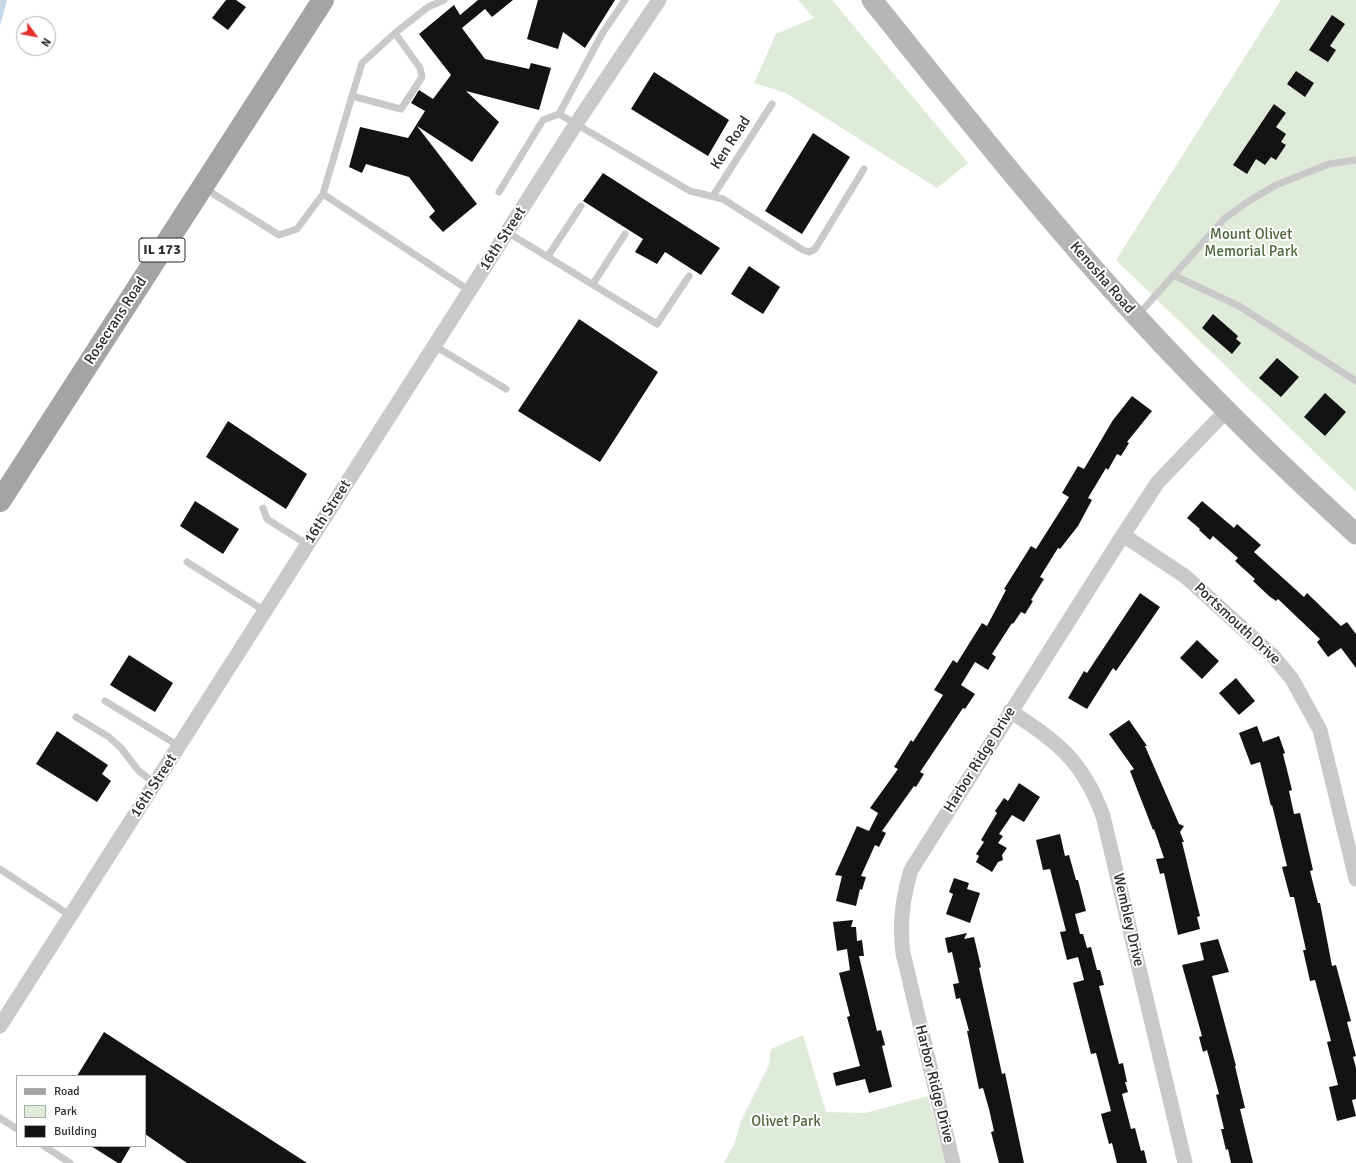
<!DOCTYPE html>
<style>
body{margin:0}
#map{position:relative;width:1356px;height:1163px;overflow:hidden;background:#fff;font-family:Signika,sans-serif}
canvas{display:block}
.legend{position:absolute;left:16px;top:1075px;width:130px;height:72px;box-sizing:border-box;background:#fff;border:1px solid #ababab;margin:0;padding:5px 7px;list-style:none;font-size:12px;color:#2c2c2c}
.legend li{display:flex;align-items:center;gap:8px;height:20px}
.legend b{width:20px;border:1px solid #ababab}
.north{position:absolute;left:16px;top:16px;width:40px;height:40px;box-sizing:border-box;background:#fff;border:1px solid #ababab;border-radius:50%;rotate:122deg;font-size:11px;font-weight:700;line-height:16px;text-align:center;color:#2c2c2c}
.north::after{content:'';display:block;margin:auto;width:14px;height:18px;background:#e52f2c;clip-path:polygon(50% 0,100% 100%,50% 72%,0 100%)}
</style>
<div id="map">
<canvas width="1356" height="1163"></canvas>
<ul class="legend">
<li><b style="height:5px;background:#a4a4a4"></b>Road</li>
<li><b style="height:11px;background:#e0ead9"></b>Park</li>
<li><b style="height:11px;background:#131313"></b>Building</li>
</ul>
<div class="north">N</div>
</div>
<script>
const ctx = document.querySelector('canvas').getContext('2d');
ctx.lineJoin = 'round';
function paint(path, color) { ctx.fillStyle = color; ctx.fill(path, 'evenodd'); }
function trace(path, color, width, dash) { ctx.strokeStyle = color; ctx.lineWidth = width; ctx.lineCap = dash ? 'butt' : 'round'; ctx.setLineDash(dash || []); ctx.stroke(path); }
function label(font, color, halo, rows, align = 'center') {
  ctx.font = font + ' Signika,sans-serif'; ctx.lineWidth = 4; ctx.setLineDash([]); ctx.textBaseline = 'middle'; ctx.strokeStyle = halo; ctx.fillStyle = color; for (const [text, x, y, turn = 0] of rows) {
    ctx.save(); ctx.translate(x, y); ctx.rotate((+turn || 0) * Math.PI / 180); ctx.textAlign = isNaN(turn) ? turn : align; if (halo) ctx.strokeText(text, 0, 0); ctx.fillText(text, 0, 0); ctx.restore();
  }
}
paint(new Path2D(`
 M798 0H832L968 163 937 188 786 93 754 83 776 34 814 18Z
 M1281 0H1356V492L1116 260Z
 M803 1035 826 1112 865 1113 928 1096 946 1163H724L735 1142 741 1121 769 1065 771 1049Z`), '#e0ead9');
paint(new Path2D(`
 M0 0H7L0 26Z`), '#c4d8ea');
paint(new Path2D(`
 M226 0H236L246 7 228 30 212 18Z
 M478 0H513L492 17 485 9 462 28 485 59 529 69 531 63 551 68 539 110 466 91 499 122 472 162 417 126 477 204 443 232 429 217 435 211 409 177 366 164 362 173 349 167 360 127 408 138 425 111 411 103 419 90 433 99 451 75 419 34 454 5 460 15Z
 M538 0H615L585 48 563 32 558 49 527 39Z
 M1332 15 1345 24 1330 46 1336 50 1328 62 1309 50Z
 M1296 71 1314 83 1305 97 1287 84Z
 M654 72 729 120 708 156 631 109Z
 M1274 104 1286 113 1276 127 1286 134 1281 142 1286 145 1276 160 1271 157 1265 165 1256 159 1247 174 1233 165Z
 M813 133 850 157 802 234 765 211Z
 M603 173 720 248 701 275 665 252 657 264 635 252 643 239 583 201Z
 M749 266 780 287 763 314 731 294Z
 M1213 314 1238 336 1236 339 1241 343 1232 354 1202 328Z
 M579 319 658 372 600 462 518 411Z
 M1277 358 1299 377 1281 397 1259 378Z
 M1325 393 1346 412 1325 436 1304 417Z
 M1132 396 1152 411 1127 442 1129 443 1121 456 1117 454 1108 470 1106 468 1088 498 1092 500 1078 526 1060 549 1058 548 1040 577 1044 579 1031 600 1033 601 1025 614 1021 612 1013 624 1012 623 992 654 996 657 988 670 975 662 961 685 975 694 965 709 963 708 920 772 924 774 916 787 914 786 882 831 886 833 879 847 875 845 861 876 866 877 862 890 860 889 856 906 836 901 842 876 835 875 857 826 869 831 878 813 870 808 898 769 894 767 911 740 913 742 943 695 934 690 953 660 957 663 982 623 987 626 1006 590 1004 589 1031 546 1036 549 1069 497 1062 493 1078 466 1084 469 1113 420Z
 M228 421 307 474 286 509 206 457Z
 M195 501 239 529 223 554 180 526Z
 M1202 501 1234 528 1237 524 1261 545 1254 552 1304 597 1307 593 1341 626 1347 622 1356 634V668L1341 648 1328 657 1317 642 1320 639 1278 599 1276 601 1269 596 1253 581 1255 579 1235 561 1238 558 1213 536 1210 540 1199 530 1200 529 1187 518Z
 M1140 593 1160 607 1116 671 1113 668 1087 709 1068 698 1084 671 1087 673Z
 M1197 640 1219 661 1202 679 1180 658Z
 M129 655 173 683 155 712 110 685Z
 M1236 678 1255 701 1239 715 1219 693Z
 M1129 720 1147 746H1145L1179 824 1184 826 1180 832 1184 842H1182L1200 916 1197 917 1200 929 1178 935 1164 873 1160 874 1156 859 1164 858 1154 829 1153 830 1130 771 1134 769 1109 734Z
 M1257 726 1263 742 1279 736 1285 753 1283 754 1292 790 1289 791 1294 814 1300 813 1313 870 1310 871 1318 903H1320L1332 966 1336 965 1351 1021 1347 1022 1356 1056 1353 1057 1356 1068V1099L1352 1100 1356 1116 1337 1121 1329 1087 1338 1085 1327 1042 1331 1041 1315 980 1310 981 1303 950H1306L1294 897H1290L1282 867 1287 866 1272 805 1271 806 1260 762 1251 765 1239 733Z
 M57 731 108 765 102 774 111 781 97 802 36 764Z
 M1019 783 1040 797 1024 822 1012 815 999 834 1003 836 998 843 1007 848 1002 855 1003 860 998 862 992 872 976 862 979 856 976 854 984 842 981 840 997 813 995 811 1004 798 1008 801Z
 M1060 834 1065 856 1069 855 1076 880H1078L1086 911 1075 914 1080 934H1083L1087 948 1091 947 1097 970H1100L1104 985 1099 986 1119 1064 1123 1063 1127 1082H1125L1128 1092 1122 1094 1131 1129 1135 1128 1141 1151 1144 1150 1147 1163H1117L1112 1143 1109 1144 1101 1114 1111 1111 1096 1053 1091 1054 1073 983 1084 980 1078 957 1067 960 1060 932 1066 931 1050 869 1043 870 1036 840Z
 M954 878 969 883 967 889 980 893 970 923 946 914 953 894 949 892Z
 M853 920 851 927H856L857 941 862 940 864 956H859L877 1031 881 1030 885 1045 882 1046 892 1087 869 1093 865 1079 836 1086 833 1073 860 1066 847 1017 850 1016 839 973 850 970 847 949 837 951 833 922Z
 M967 933 964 939 974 937 981 967 979 968 1002 1074 1005 1073 1024 1163H999L991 1132 994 1131 989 1109 983 1088 979 1089 967 1031H969L960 998 956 999 953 984 959 983 952 952 948 953 945 938Z
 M1218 939 1229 972 1212 976 1236 1066H1235L1245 1108 1240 1109 1253 1163H1231L1228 1149 1226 1150 1221 1129H1224L1216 1095 1219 1094 1207 1050 1203 1052 1199 1037 1202 1036 1182 965 1204 960 1200 943Z
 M104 1032 307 1163H187L145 1134V1076H77Z
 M91 1146H131L121 1163H118Z`), '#131313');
trace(new Path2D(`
 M352 96 362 63 395 33
 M559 114 602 34 625 0
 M204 188 279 235 297 229 323 194 352 96 401 109 422 77 420 68 395 33 428 7 444 0
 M499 192 543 120 559 114 690 191 723 199 803 250 809 252 815 249 864 169
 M323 194 470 291
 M713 196 772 104
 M507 232 657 324 689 276
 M548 256 581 206
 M1173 275 1239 306 1356 381
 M593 284 625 234
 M1138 315 1225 218 1249 201 1276 185 1329 164 1356 160
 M435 346 506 389
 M263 508 267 519 308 545
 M187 562 265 611
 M105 701 179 746
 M76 717 109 737 121 748 138 770 155 784
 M0 869 71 916
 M0 1118 17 1129
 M44 1146 70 1163`), '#c9c9c9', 7);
trace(new Path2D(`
 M1123 535 1186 577 1273 656 1292 679 1320 730 1356 879
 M1010 711C1058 742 1083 761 1103 816L1185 1163
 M0 1026 576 124 659 0
 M953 1163 903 953C899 925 903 896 911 870L1123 535 1158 482 1227 410`), '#c9c9c9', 15);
trace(new Path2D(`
 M872 0C958 107 1044 216 1137 317 1207 393 1280 465 1356 534`), '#b6b6b6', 21);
trace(new Path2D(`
 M0 501 323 0`), '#a4a4a4', 22);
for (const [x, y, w] of [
 [162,250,46]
]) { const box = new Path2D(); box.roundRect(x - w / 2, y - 12, w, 24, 3); ctx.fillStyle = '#fff'; ctx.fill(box); trace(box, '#2c2c2c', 1); }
label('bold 14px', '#2c2c2c', null, [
 ["IL 173",162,250]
]);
label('15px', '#2c2c2c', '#fff', [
 ["Ken Road",731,143,-57],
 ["16th Street",503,239,-57],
 ["Kenosha Road",1102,278,49],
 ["Rosecrans Road",116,321,-57],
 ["16th Street",328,512,-57],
 ["Portsmouth Drive",1237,624,43],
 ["Harbor Ridge Drive",980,760,-58],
 ["16th Street",154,786,-57],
 ["Wembley Drive",1128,920,77],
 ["Harbor Ridge Drive",934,1084,76]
]);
label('15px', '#4b673a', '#fff', [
 ["Mount Olivet",1251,235],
 ["Memorial Park",1251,252],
 ["Olivet Park",786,1122]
]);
</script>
